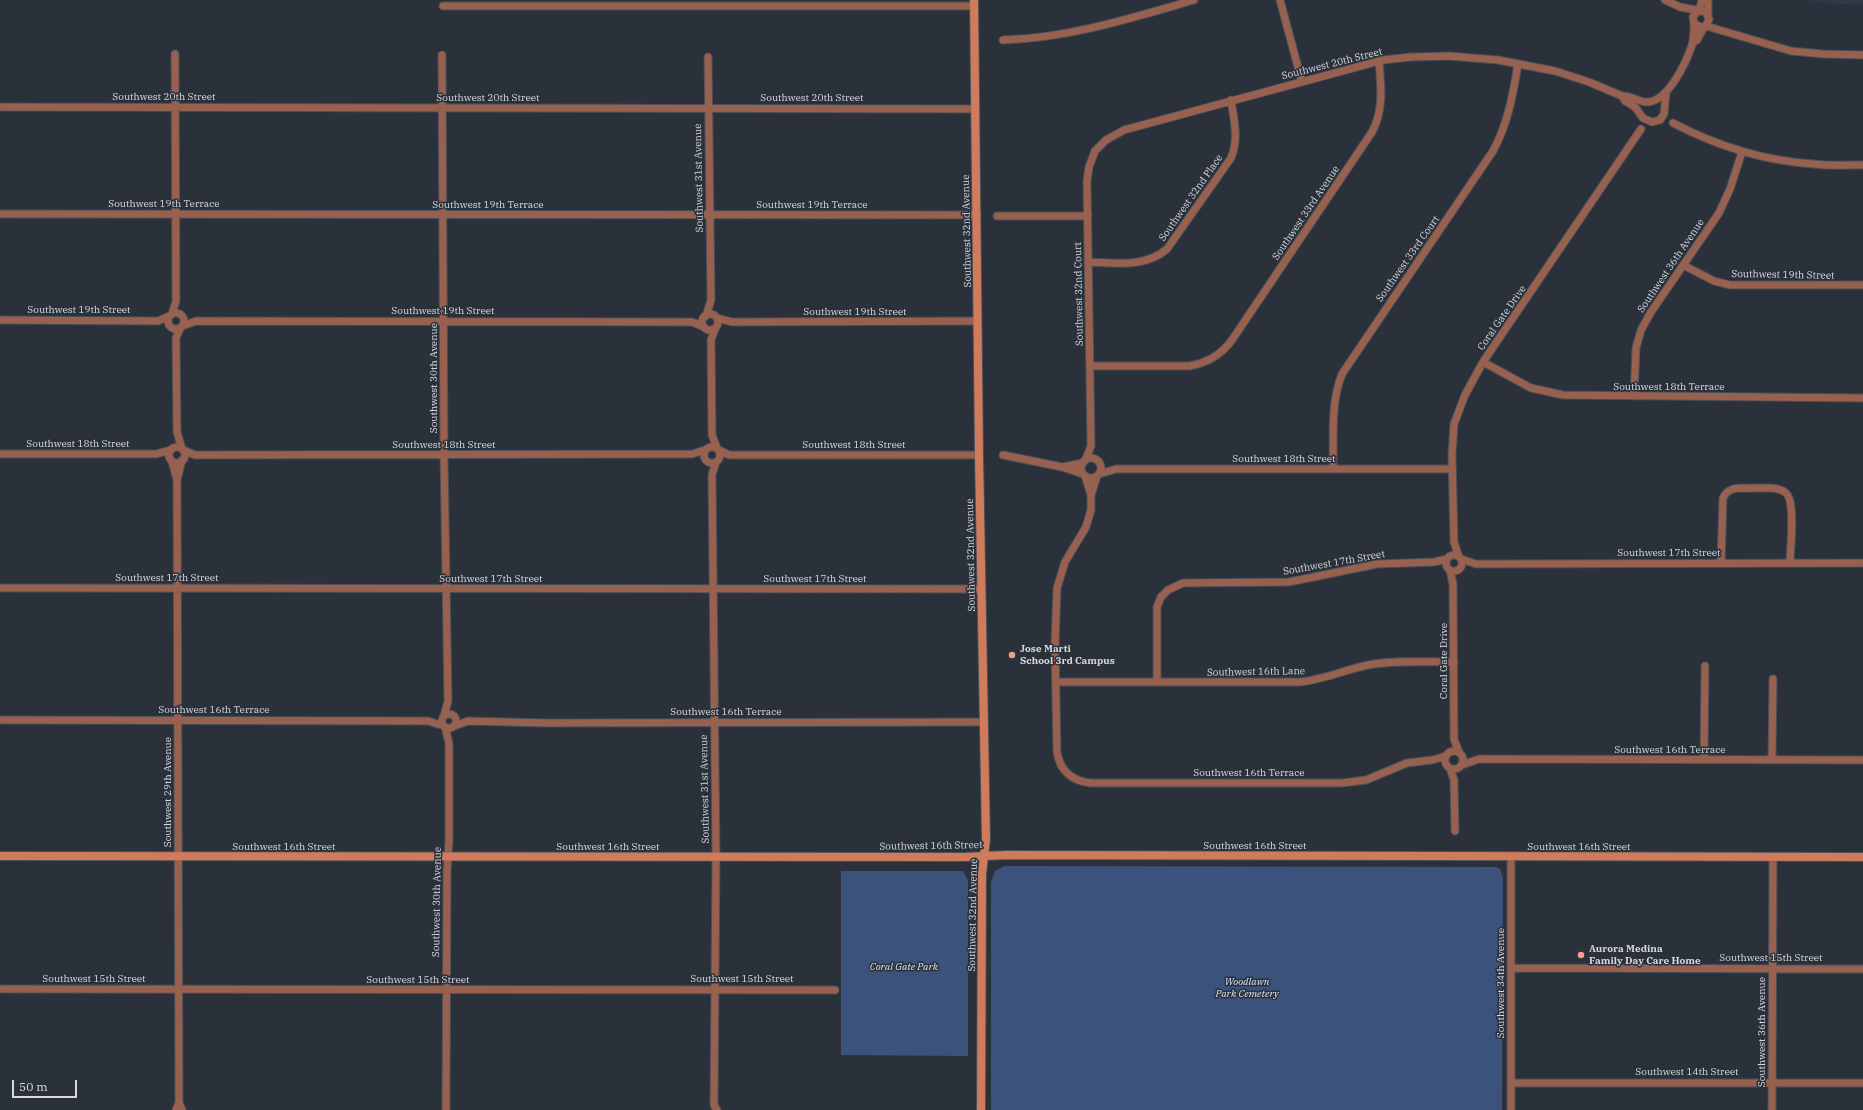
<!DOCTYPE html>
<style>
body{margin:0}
#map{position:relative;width:1863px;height:1110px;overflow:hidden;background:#2b313a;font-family:"IBM Plex Serif",serif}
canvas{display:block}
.scale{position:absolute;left:12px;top:1080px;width:65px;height:18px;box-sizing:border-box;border:2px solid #d6d9e0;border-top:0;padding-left:5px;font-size:12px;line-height:14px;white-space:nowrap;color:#d6d9e0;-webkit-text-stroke:3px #2b313a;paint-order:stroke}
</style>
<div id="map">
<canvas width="1863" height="1110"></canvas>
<div class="scale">50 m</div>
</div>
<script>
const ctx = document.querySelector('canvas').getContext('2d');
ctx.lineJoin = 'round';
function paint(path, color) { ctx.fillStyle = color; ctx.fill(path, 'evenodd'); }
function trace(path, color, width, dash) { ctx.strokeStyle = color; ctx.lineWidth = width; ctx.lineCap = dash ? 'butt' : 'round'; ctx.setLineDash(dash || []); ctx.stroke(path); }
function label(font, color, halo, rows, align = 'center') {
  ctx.font = font + ' "IBM Plex Serif",serif'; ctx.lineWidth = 3; ctx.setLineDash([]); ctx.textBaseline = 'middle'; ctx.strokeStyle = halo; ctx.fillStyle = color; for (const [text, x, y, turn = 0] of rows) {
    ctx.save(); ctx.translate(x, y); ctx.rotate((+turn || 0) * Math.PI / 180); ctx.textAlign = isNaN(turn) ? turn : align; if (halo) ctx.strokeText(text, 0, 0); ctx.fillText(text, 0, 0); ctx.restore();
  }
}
paint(new Path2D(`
 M1807 0H1863V5L1822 3Z`), '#303847');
paint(new Path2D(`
 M1004 866 1496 867 1500 869 1503 877 1502 1110H991V882L995 871Z
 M841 871H963L968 880V1056L841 1055Z`), '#3b527c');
const street = new Path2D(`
 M1280 0 1302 82
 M1665 0 1680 7 1706 12 1709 19 1706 26 1700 27 1694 23 1693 17 1697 12
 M1708 0V14
 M443 6H974
 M1699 11 1702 0
 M1706 26 1791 51 1823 54 1863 55
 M1003 40C1069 38 1131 18 1194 0
 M1693 43 1697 40 1704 27
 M442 55 444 455 448 701 444 716
 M1622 96 1625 101 1635 107 1643 118 1652 122 1660 120 1664 114 1666 93
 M0 107 975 109
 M1673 123C1717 146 1764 161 1814 164 1830 166 1847 165 1863 165
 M0 214 977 215
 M997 216H1088
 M1088 262C1115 263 1145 268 1167 249L1231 158C1239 139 1234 120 1231 100
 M1683 265 1714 281 1730 285H1863
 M168 321a8 8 0 1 1 16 0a8 8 0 1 1-16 0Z
 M172 314 176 301 175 54
 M702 322a8 8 0 1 1 16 0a8 8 0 1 1-16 0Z
 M706 316 711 300 708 57
 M717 318 732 322 977 321
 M0 320 158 321 169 316
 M182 326 196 321 692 322 704 327
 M181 327 176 338 177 432 182 449
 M715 329 711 340 712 435 717 448
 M1483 362 1531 388 1563 395 1863 398
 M1090 366H1189C1208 363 1221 355 1232 340L1372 132C1384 110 1381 86 1379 61
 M1634 396 1636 348 1641 330 1651 312 1719 213 1730 189 1742 152
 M704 455a8 8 0 1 1 16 0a8 8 0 1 1-16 0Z
 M169 455a8 8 0 1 1 16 0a8 8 0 1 1-16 0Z
 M183 450 195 455 692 454 705 450
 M719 450 729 455H979
 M0 454H156L171 450
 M1003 455 1062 467 1083 474
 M1081 468a10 10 0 1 1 20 0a10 10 0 1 1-20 0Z
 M172 461 177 480
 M1085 461 1091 446 1087 181 1089 167 1095 151 1106 140 1124 130 1383 60 1411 57 1449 56 1498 60 1555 71 1589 82 1622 96C1631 95 1639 103 1649 102 1669 99 1686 63 1692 45 1694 39 1694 30 1694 23
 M716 462 712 475 716 857 714 1105 717 1110
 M1062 467 1083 463
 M1333 469C1334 438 1330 404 1342 374L1493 151C1508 124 1513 94 1518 64
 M1099 474 1116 469H1452
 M1085 476 1091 495
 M1097 476 1091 495V510L1086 527 1065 562 1057 588 1055 645 1057 752C1060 771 1072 781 1091 783H1342L1366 780 1407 763 1432 760 1446 756
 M1446 563a8 8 0 1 1 16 0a8 8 0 1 1-16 0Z
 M1459 557 1454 542 1452 455 1454 424 1465 395 1483 362 1641 129
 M1461 559 1476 564 1863 563
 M1721 563 1723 498C1727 488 1737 488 1746 488 1757 489 1777 485 1786 493 1796 502 1790 549 1790 563
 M1450 570 1453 584 1454 739 1459 752
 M0 588 981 589
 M1056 682H1299C1323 680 1344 670 1368 665 1396 660 1426 662 1454 662
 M1157 682V607L1161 597 1168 590 1183 583 1289 582 1377 564 1434 562 1447 559
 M442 721a7 7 0 1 1 14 0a7 7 0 1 1-14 0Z
 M0 720 428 721 444 726
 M454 726 468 721 547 723 984 722
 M445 727 449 743V841L447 872 446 1110
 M1445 760a9 9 0 1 1 18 0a9 9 0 1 1-18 0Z
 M1704 760 1705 666
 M1772 760 1773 679
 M1462 765 1479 759 1863 760
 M1450 768 1454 780 1455 831
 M1512 968 1863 969
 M0 989 835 990
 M1511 1083H1863
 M176 1110 179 1103
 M182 1110 179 1103 177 480 182 460
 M1511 1110V857
 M1772 1110 1773 857`);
const secondary = new Path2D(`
 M974 0 979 455 986 839 982 874 981 1110
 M0 856 964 857 1007 855 1863 857`);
trace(street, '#4a4f58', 9);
trace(secondary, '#4a4f58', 10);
trace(street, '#98614f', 7);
trace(secondary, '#d17b5d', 8);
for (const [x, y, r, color] of [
 [1012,655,4,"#f39f83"],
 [1581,955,4,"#f39f83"]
]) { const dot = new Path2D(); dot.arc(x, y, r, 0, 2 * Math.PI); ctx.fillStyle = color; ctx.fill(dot); trace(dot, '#2b313a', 1.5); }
label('10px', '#d6d9e0', '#2b313a', [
 ["Southwest 20th Street",1332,64,-14],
 ["Southwest 20th Street",164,97],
 ["Southwest 20th Street",488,98],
 ["Southwest 20th Street",812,98],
 ["Southwest 31st Avenue",699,178,-91],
 ["Southwest 32nd Place",1191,198,-55],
 ["Southwest 19th Terrace",164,204],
 ["Southwest 19th Terrace",488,205],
 ["Southwest 19th Terrace",812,205],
 ["Southwest 33rd Avenue",1306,213,-56],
 ["Southwest 32nd Avenue",967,231,-91],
 ["Southwest 33rd Court",1408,259,-55],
 ["Southwest 36th Avenue",1671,266,-56],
 ["Southwest 19th Street",1783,275,1],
 ["Southwest 32nd Court",1079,294,-91],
 ["Southwest 19th Street",79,310],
 ["Southwest 19th Street",443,311],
 ["Southwest 19th Street",855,312],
 ["Coral Gate Drive",1502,318,-55],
 ["Southwest 30th Avenue",434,378,-90],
 ["Southwest 18th Terrace",1669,387],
 ["Southwest 18th Street",78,444],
 ["Southwest 18th Street",444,445],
 ["Southwest 18th Street",854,445],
 ["Southwest 18th Street",1284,459],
 ["Southwest 17th Street",1669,553],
 ["Southwest 32nd Avenue",971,555,-91],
 ["Southwest 17th Street",1334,563,-10],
 ["Southwest 17th Street",167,578],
 ["Southwest 17th Street",491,579],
 ["Southwest 17th Street",815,579],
 ["Coral Gate Drive",1444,661,-90],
 ["Southwest 16th Lane",1256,672,-1],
 ["Southwest 16th Terrace",214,710],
 ["Southwest 16th Terrace",726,712],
 ["Southwest 16th Terrace",1670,750],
 ["Southwest 16th Terrace",1249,773],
 ["Southwest 31st Avenue",705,789,-91],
 ["Southwest 29th Avenue",168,792,-90],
 ["Southwest 16th Street",931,846,-1],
 ["Southwest 16th Street",1255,846],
 ["Southwest 16th Street",284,847],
 ["Southwest 16th Street",608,847],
 ["Southwest 16th Street",1579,847],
 ["Southwest 30th Avenue",437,902,-89],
 ["Southwest 32nd Avenue",973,915,-89],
 ["Southwest 15th Street",1771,958],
 ["Southwest 15th Street",94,979],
 ["Southwest 15th Street",742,979],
 ["Southwest 15th Street",418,980],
 ["Southwest 34th Avenue",1501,983,-90],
 ["Southwest 36th Avenue",1762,1032,-90],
 ["Southwest 14th Street",1687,1072]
]);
label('bold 10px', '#d6d9e0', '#2b313a', [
 ["Jose Marti",1020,649],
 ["School 3rd Campus",1020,661],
 ["Aurora Medina",1589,949],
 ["Family Day Care Home",1589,961]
], 'left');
label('italic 10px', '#dae5f8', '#2b313a', [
 ["Coral Gate Park",904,967],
 ["Woodlawn",1247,982],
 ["Park Cemetery",1247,994]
]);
</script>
